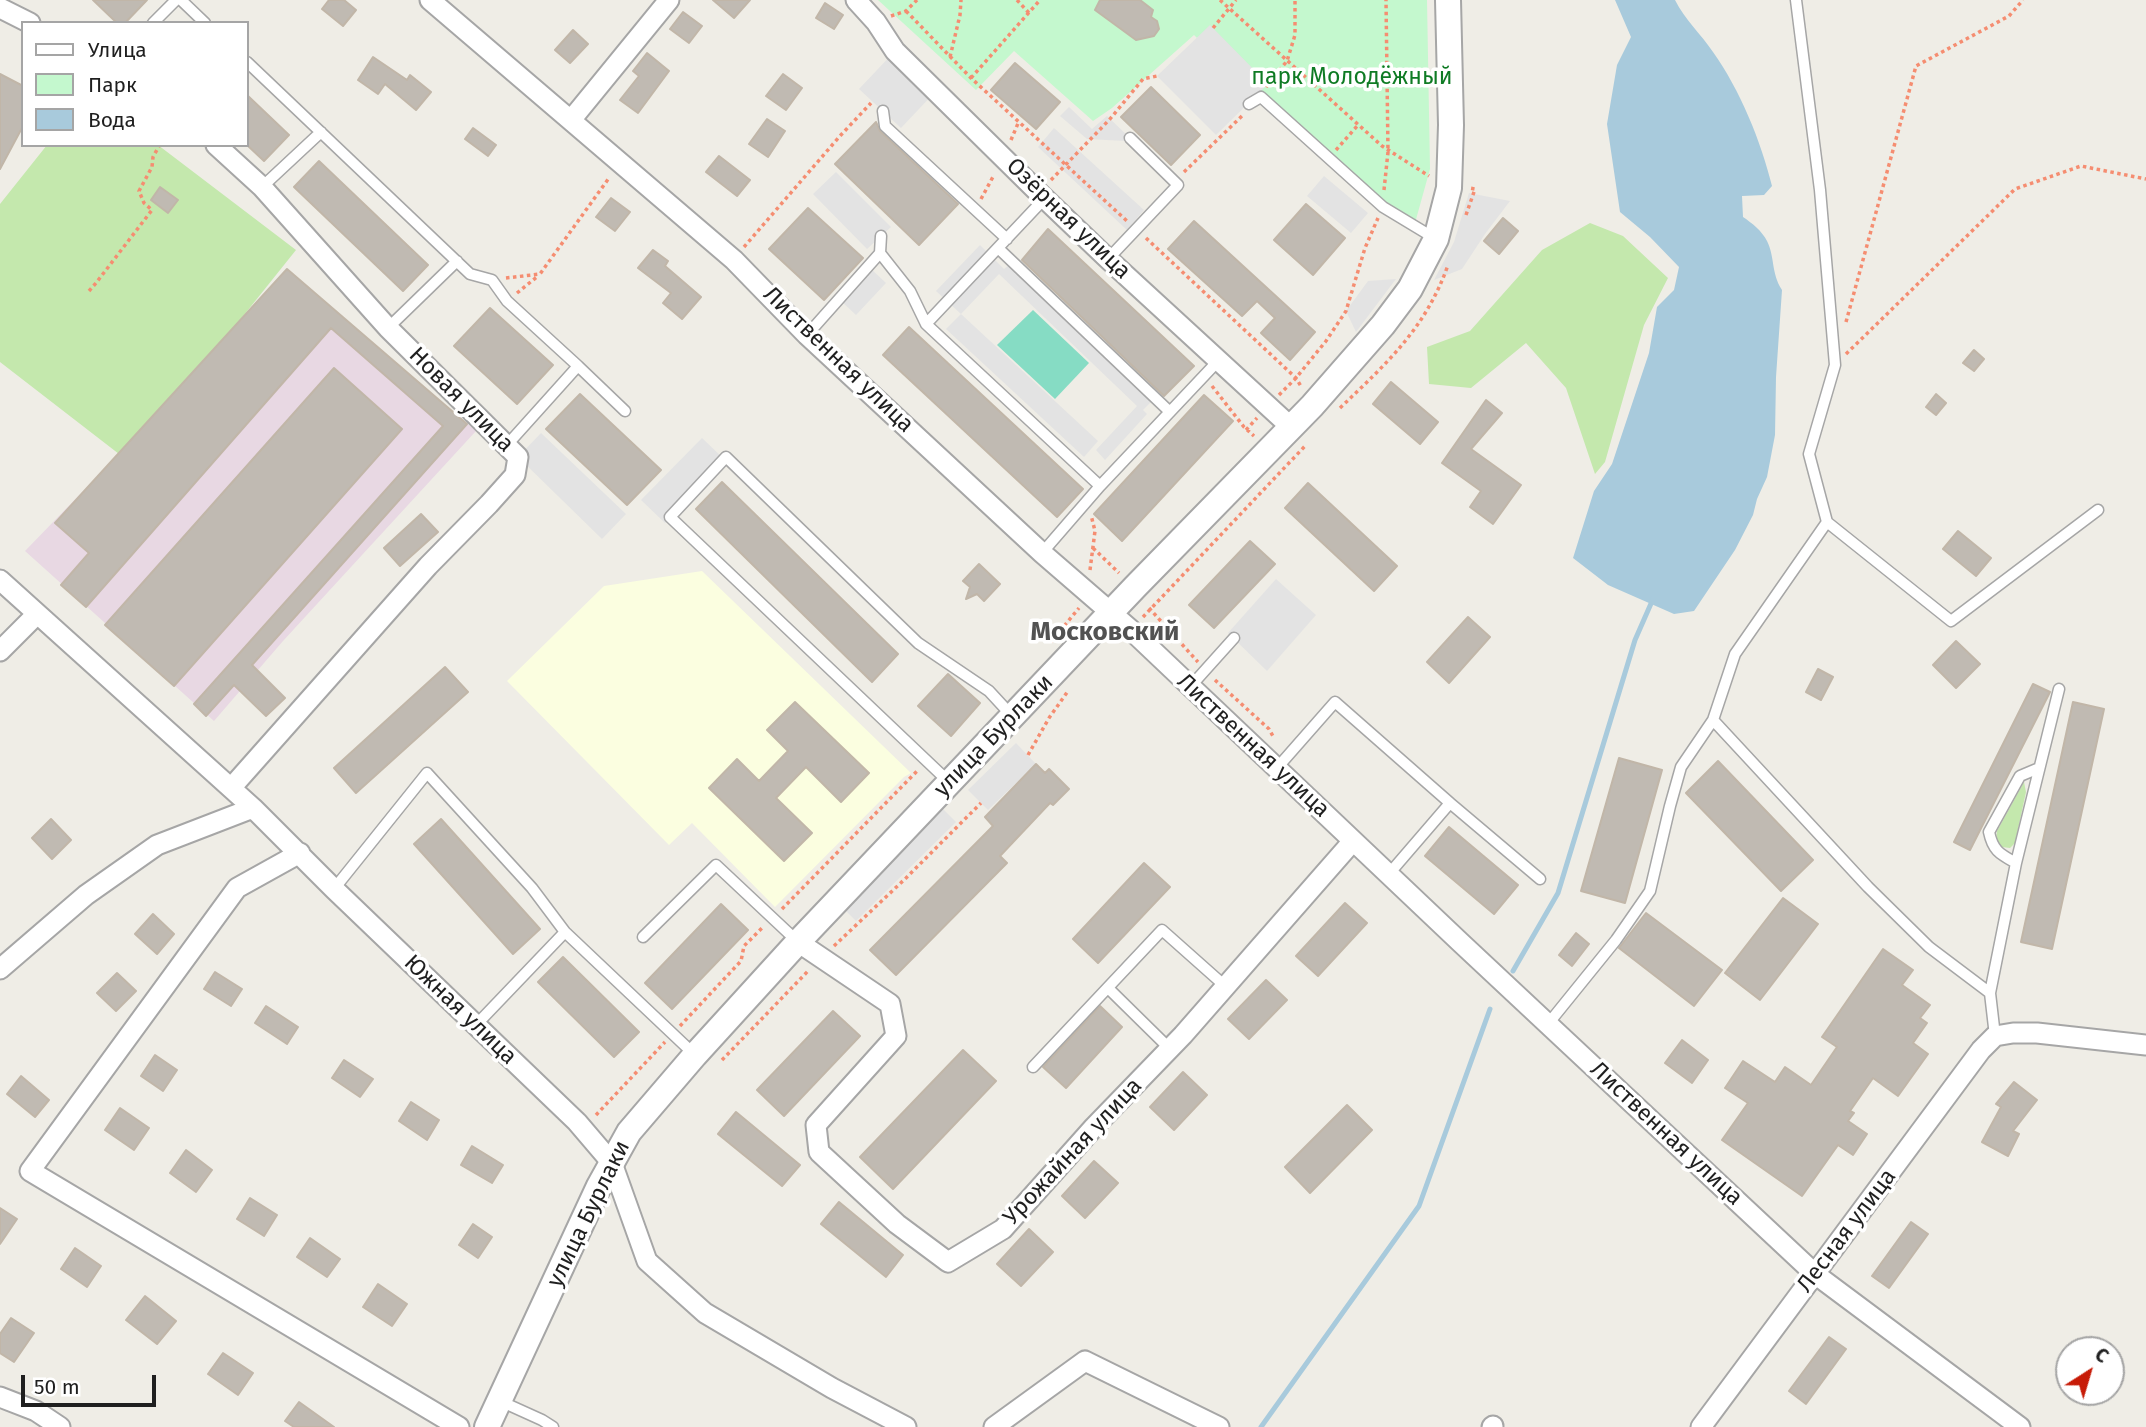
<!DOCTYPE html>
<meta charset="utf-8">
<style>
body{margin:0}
#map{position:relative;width:2146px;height:1427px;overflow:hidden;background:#efede6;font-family:"Fira Sans",sans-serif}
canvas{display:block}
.legend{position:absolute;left:21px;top:21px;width:228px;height:126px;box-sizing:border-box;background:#fff;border:2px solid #a5a5a5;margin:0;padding:9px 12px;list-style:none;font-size:21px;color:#1f1f1f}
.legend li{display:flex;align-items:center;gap:14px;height:35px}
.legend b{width:35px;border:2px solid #a5a5a5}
.north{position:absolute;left:2055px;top:1336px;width:70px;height:70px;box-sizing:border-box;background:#fff;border:2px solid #a5a5a5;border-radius:50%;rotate:37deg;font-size:19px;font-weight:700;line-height:28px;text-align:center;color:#1f1f1f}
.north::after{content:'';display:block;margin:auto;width:24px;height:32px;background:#c71b07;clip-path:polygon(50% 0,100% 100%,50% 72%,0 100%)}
.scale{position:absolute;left:21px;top:1375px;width:135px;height:32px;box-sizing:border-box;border:4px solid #1f1f1f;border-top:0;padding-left:9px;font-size:21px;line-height:24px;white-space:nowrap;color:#1f1f1f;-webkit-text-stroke:5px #fff;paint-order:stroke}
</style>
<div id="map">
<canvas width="2146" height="1427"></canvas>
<ul class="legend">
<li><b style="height:9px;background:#fff"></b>Улица</li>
<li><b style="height:19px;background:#c4f8ce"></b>Парк</li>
<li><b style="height:19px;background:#a8cadc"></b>Вода</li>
</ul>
<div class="north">С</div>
<div class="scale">50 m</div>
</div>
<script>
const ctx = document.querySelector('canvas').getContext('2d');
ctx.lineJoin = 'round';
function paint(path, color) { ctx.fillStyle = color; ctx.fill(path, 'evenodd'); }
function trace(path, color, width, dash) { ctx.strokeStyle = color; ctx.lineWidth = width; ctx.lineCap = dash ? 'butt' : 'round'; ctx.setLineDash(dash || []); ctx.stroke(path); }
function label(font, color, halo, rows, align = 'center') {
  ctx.font = font + ' "Fira Sans",sans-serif'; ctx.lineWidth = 7; ctx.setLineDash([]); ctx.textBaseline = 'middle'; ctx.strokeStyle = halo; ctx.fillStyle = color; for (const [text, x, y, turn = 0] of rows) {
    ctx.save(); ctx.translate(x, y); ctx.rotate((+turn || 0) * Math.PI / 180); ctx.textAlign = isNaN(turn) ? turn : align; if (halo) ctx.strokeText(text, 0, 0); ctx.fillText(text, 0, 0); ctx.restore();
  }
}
paint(new Path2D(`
 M287 269 476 431 283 641 214 721 25 551 119 454Z`), '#e8d8e3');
paint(new Path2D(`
 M702 571 911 773 904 777 775 907 692 823 669 845 507 681 604 586Z`), '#fbfee0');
paint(new Path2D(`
 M47 145H158L296 250 236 325 119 454 0 362V204Z
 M1590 223 1623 236 1668 278 1644 325 1605 462 1595 474 1566 388 1526 343 1471 388 1429 384 1427 347 1470 331 1542 250Z
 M2024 782 2026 792 2015 843 2010 848 2002 847 1996 840 1997 831Z`), '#c4e8ad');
paint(new Path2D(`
 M878 0H1427L1430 169 1415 223 1389 215 1260 99 1194 35 1112 108 1093 121 1014 51 976 90Z`), '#c4f8ce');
paint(new Path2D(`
 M1033 310 1089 363 1055 399 997 345Z`), '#86dcc4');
paint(new Path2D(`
 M1210 25 1268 84 1216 135 1157 76Z
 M895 51 936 91 901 128 859 89Z
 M1069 107 1092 129 1107 116 1130 138 1126 141 1087 139 1060 116Z
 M1054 128 1144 210 1127 230 1038 147Z
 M836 172 891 227 867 249 813 194Z
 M1324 176 1368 213 1351 233 1307 196Z
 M1469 193 1510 201 1485 234 1462 269 1434 280 1454 242Z
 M980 245 1004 269 1009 265 1151 402 1143 410 1147 414 1105 460 1096 450 1137 406 999 274 961 314 1098 441 1084 457 946 329 961 314 936 291Z
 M869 267 886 283 856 315 839 299Z
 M1396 279 1356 332 1346 311 1368 281Z
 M541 433 626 514 602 539 518 457Z
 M702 438 724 459 665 523 641 500Z
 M1276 579 1316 615 1267 671 1228 633Z
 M1016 743 1036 764 988 810 968 790Z
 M941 807 956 822 856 921 843 908Z`), '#e3e3e3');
paint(new Path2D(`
 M1615 0H1675C1685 20 1701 34 1713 52 1740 90 1761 141 1772 186L1764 195 1742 196 1743 217C1752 223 1762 231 1767 241 1775 257 1771 273 1782 290L1776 377 1775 435 1767 477 1757 499 1753 515 1735 550 1694 611 1674 614 1608 585 1573 558 1594 491 1612 464 1649 353 1657 307 1674 290 1679 267 1650 237 1620 212 1607 124 1617 65 1631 37Z`), '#a8cadc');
trace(new Path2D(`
 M1513 971 1558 893 1635 640 1653 599
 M1261 1427 1419 1206 1490 1009`), '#a8cadc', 5);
const building = new Path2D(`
 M93 0H147L125 23H117Z
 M329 0H344L356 10 343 26 322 9Z
 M713 0H750L734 18Z
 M1100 0H1140L1153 10 1151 17 1157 21 1159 29 1154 36 1136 40 1095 10Z
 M825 3 843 15 834 29 816 18Z
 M683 12 702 26 689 43 670 29Z
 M573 30 588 44 570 63 555 50Z
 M647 53 669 71 638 113 620 100 639 76 633 71Z
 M373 57 407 80 410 75 431 92 416 110 385 84 378 94 358 80Z
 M1015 63 1060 102 1036 129 991 90Z
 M0 74 23 86V126L0 169Z
 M783 74 802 88 786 110 766 96Z
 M1151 87 1200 135 1171 165 1121 117Z
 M247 95 289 135 264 161 247 145Z
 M767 119 785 131 768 157 749 144Z
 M876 122 880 131 958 204 919 245 835 164Z
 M473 128 496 145 488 156 465 139Z
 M719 156 750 180 737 196 706 172Z
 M319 161 428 265 403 291 294 187Z
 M160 187 178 200 168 213 151 200Z
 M611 198 630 212 615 231 596 217Z
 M1306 204 1345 238 1313 275 1274 240Z
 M808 208 863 258 824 300 769 249Z
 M1503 218 1518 231 1499 254 1484 241Z
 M1194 221 1315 332 1290 360 1261 333 1275 318 1257 301 1242 316 1168 249Z
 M1048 229 1194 366 1164 396 1022 260Z
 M653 250 668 261 665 266 701 297 682 319 663 303 671 293 638 268Z
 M287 269 467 424 252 665 285 698 266 716 234 685 206 716 194 704 443 426 331 328 86 607 61 585 89 553 55 523Z
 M490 308 553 365 517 404 454 346Z
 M909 327 1083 489 1057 517 883 355Z
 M1974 350 1984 359 1974 371 1963 363Z
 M334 368 402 429 174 686 105 625Z
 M1391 382 1438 422 1420 444 1373 404Z
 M580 394 661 470 627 505 546 429Z
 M1936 394 1946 403 1936 415 1926 407Z
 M1204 395 1233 421 1122 541 1094 514Z
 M1486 400 1502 413 1471 449 1521 485 1493 524 1470 507 1481 491 1442 463Z
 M722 482 898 654 872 682 696 509Z
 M1308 483 1397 566 1374 591 1285 508Z
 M421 514 438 532 400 566 384 548Z
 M1958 531 1991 558 1976 576 1943 549Z
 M1250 541 1275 564 1214 628 1189 605Z
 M979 564 1000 584 984 601 977 594 966 599 970 587 963 581Z
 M1468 617 1490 637 1449 683 1427 662Z
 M1956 641 1980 664 1956 688 1933 665Z
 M445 667 468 692 356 793 334 768Z
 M1818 669 1833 677 1821 700 1806 692Z
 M948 674 980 703 951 736 918 706Z
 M2033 684 2050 692 1970 850 1954 842Z
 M795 702 869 773 841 802 806 767 776 798 812 833 784 861 709 788 737 759 759 781 788 751 767 730Z
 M2073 702 2104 709 2052 949 2021 942Z
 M1619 758 1662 770 1625 903 1581 891Z
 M1718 761 1813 860 1781 891 1686 793Z
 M1036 764 1045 773 1049 769 1069 789 1053 805 1050 803 1000 856 1007 863 896 975 870 950 993 826 985 817Z
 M51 819 71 840 52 859 32 838Z
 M441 819 540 929 513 954 414 844Z
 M1449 827 1518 885 1494 914 1425 856Z
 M1144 863 1170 887 1098 963 1073 939Z
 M1783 898 1818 924 1760 1000 1725 973Z
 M1345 903 1367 923 1318 976 1296 956Z
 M721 904 748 930 672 1009 645 983Z
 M1646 913 1722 970 1694 1006 1619 948Z
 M153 914 174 934 157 954 135 934Z
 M1576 933 1589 944 1572 966 1559 955Z
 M1883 949 1913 970 1902 985 1930 1005 1920 1018 1927 1023 1913 1043 1928 1054 1898 1096 1873 1078 1850 1111 1854 1113 1848 1121 1867 1134 1853 1155 1838 1145 1802 1196 1722 1140 1748 1103 1725 1088 1743 1061 1775 1082 1785 1067 1811 1085 1837 1047 1822 1037Z
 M563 957 639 1032 614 1057 538 982Z
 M215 972 242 989 231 1006 204 989Z
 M117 973 136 991 116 1011 97 993Z
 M1266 980 1287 1000 1249 1039 1228 1019Z
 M266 1006 298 1027 287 1044 255 1023Z
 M1100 1006 1122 1027 1066 1088 1043 1067Z
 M833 1011 860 1036 784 1116 757 1090Z
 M1682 1040 1708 1060 1692 1083 1665 1063Z
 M963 1050 996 1081 893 1189 860 1157Z
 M155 1055 177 1070 163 1091 141 1076Z
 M344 1060 373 1079 360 1097 332 1078Z
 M1183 1072 1207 1095 1174 1130 1150 1107Z
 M21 1076 49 1100 35 1117 7 1094Z
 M2014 1082 2037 1100 2013 1131 2019 1134 2008 1156 1982 1142 2001 1107 1996 1104Z
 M411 1102 439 1120 427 1140 399 1121Z
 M1347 1105 1372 1130 1310 1193 1285 1167Z
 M120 1108 149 1128 134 1150 105 1130Z
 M736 1112 800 1165 782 1186 718 1134Z
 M472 1146 503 1165 492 1183 461 1165Z
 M186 1150 212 1170 196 1192 170 1173Z
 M1094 1161 1118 1183 1085 1218 1062 1196Z
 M250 1198 277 1215 264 1236 237 1219Z
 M839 1202 903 1255 886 1277 821 1224Z
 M0 1208 17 1219 0 1244Z
 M1911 1222 1928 1234 1889 1288 1872 1276Z
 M473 1224 492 1237 478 1258 459 1245Z
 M1029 1229 1053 1252 1021 1286 997 1264Z
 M310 1238 340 1259 327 1277 297 1257Z
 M75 1248 101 1266 87 1287 61 1269Z
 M378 1284 407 1304 392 1326 363 1307Z
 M145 1296 176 1321 157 1344 126 1320Z
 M11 1318 34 1333 14 1362 0 1353V1334Z
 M1829 1337 1846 1349 1806 1404 1789 1391Z
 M223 1353 253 1373 238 1395 208 1374Z
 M299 1402 334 1427H294L285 1421Z`);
paint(building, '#c0bab2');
trace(building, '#c1b6a8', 2);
const service = new Path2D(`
 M181 0 205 23
 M1796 0 1820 190 1835 365 1809 454 1827 522
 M153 23 176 0
 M247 62 470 274 492 280 507 301 578 366
 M1249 104 1261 97 1383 207 1436 239
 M883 111 885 126 1007 239
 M262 187 321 132
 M1045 198 926 324 1100 486 1218 361
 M998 248 1170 412
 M880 253 910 291 926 324
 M1108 259 1178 185 1130 138
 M388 328 457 261
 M807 335 880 253 881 236
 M507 445 578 366 625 411
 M1042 553 1100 486
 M1190 687 1234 638
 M1277 768 1335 702 1450 803
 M949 782 670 517 726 457 918 643 989 691 1013 717
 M2016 863C2000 854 1993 851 1989 832L2020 776 2039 768
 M1388 875 1450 803 1540 879
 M334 889 427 773 532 888 565 932 695 1055
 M643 937 716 865 797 941
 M1108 988 1170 1049
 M1990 993 2016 863 2059 689
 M1548 1024 1616 940 1650 891 1670 806 1681 767 1713 720
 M476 1025 565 932
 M1995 1036 1990 993 1929 947 1868 887 1713 720 1735 654 1827 522 1951 621 2098 510
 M1033 1067 1162 930 1225 986
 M500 1401 542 1420 553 1427`);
const minor = new Path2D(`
 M430 0 734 260 807 335 1042 553 1131 630 1460 942 1815 1274 2020 1427
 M856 0 876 22 895 51 1039 193 1108 259 1292 428
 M0 8 30 23
 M571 120 669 0
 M216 145 262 187 388 328 518 457 515 475 489 504 428 566 231 788
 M0 580 253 808 334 889 577 1122 612 1163 647 1261 705 1313 832 1388 906 1427
 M0 651 37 614
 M300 853 237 888 30 1171 459 1427
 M798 942 890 1004 896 1036 816 1125 819 1152 897 1224 948 1262 1003 1229 1094 1127 1183 1035 1353 841
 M0 969 86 895 157 845 253 808
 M0 1397 36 1411 60 1427
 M994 1427 1085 1361 1219 1427
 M1492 1427 1493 1426
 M1701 1427 1981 1050 1995 1036 2013 1033H2037L2146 1045`);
const tertiary = new Path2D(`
 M487 1427 599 1186 629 1132 695 1055 798 942 1135 587 1312 406 1383 325 1410 289 1436 239 1449 188 1451 125 1448 0`);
trace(service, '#a6a6a6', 13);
trace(minor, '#a6a6a6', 23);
trace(tertiary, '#a6a6a6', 28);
trace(new Path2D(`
 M1017 0 1029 13
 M1220 0 1382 146 1429 176
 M906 11 971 78 1127 221
 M891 16 906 11 917 0
 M1213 28 1236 0
 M950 57 960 15 961 0
 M971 78 1040 0
 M1266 87 1287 61 1295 35V0
 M1011 140 1019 121
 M1336 150 1358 125
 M1184 172 1244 114
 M1051 180 1110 119 1143 79 1157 76
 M1384 190 1388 152 1386 0
 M981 199 994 175
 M1466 215 1475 189 1469 188
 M1146 238 1296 378 1302 388
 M744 247 840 136 871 103
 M506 278 540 274 609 178
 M89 291 96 283 152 210 144 203 139 191 152 167 153 157 159 146
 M517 293 538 276
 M1846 322 1916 66 2009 16 2023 0
 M1846 354 2015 189 2081 166 2146 179
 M1212 386 1244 427 1254 436
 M1279 395 1296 378 1326 341 1346 311 1365 248 1378 218
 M1340 408C1387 363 1426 328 1448 265
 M1246 430 1257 418
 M1093 548 1119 573
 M1090 570 1095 531 1091 515
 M1149 608 1198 662
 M1143 617 1306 445
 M1051 642 1079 608
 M1215 680 1269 729 1274 738
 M1028 755 1049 718 1068 691
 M782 909 919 769
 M834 946 906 878 981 803
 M680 1026 741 961 744 946 764 926
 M722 1060 808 971
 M596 1115 665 1042`), '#f58d71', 3.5, [3.5, 3.5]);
trace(service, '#fff', 10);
trace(minor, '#fff', 19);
trace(tertiary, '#fff', 24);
label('23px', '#0f7b24', '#fff', [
 ["парк Молодёжный",1352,78]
]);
label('23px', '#1f1f1f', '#fff', [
 ["Озёрная улица",1068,219,44],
 ["Лиственная улица",838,360,44],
 ["Новая улица",461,400,45],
 ["улица Бурлаки",994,736,-46],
 ["Лиственная улица",1253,746,43],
 ["Южная улица",460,1010,44],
 ["Лиственная улица",1666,1134,43],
 ["Урожайная улица",1073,1152,-47],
 ["улица Бурлаки",589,1214,-64],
 ["Лесная улица",1847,1231,-53]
]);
label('bold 26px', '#525252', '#fff', [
 ["Московский",1105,633]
]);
</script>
